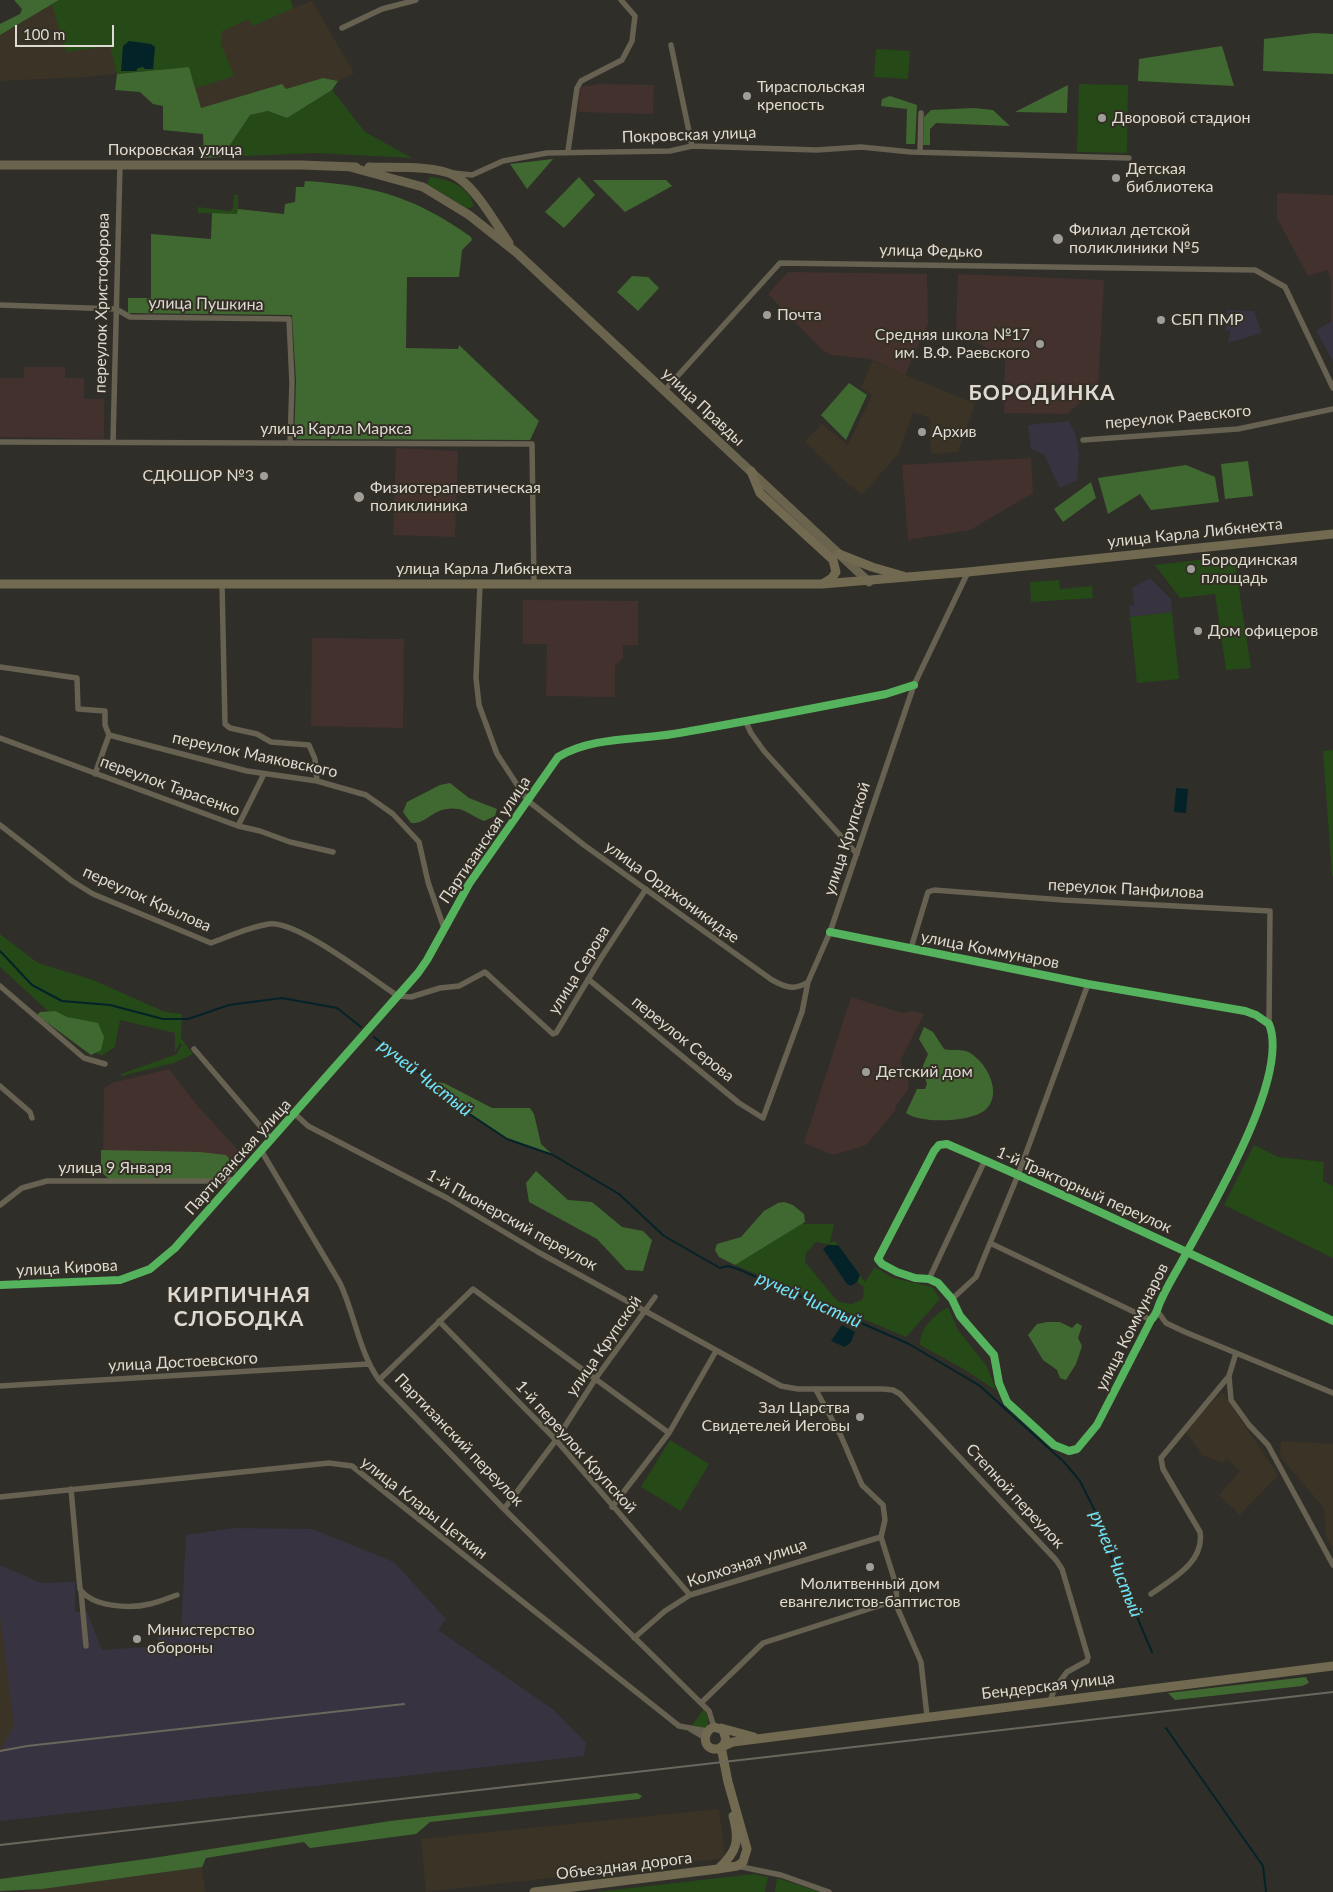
<!DOCTYPE html>
<meta charset="utf-8">
<style>
body{margin:0}
#map{position:relative;width:1333px;height:1892px;overflow:hidden;background:#302e28;font-family:Lato,sans-serif}
canvas{display:block}
.scale{position:absolute;left:15px;top:25px;width:99px;height:22px;box-sizing:border-box;border:2px solid #dddad4;border-top:0;padding-left:6px;font-size:15px;line-height:18px;white-space:nowrap;color:#dddad4;-webkit-text-stroke:4px #342f25;paint-order:stroke}
</style>
<div id="map">
<canvas width="1333" height="1892"></canvas>
<div class="scale">100 m</div>
</div>
<script>
const ctx = document.querySelector('canvas').getContext('2d');
ctx.lineJoin = 'round';
function paint(path, color) { ctx.fillStyle = color; ctx.fill(path, 'evenodd'); }
function trace(path, color, width, dash) { ctx.strokeStyle = color; ctx.lineWidth = width; ctx.lineCap = dash ? 'butt' : 'round'; ctx.setLineDash(dash || []); ctx.stroke(path); }
function label(font, color, halo, rows, align = 'center') {
  ctx.font = font + ' Lato,sans-serif'; ctx.lineWidth = 4; ctx.setLineDash([]); ctx.textBaseline = 'middle'; ctx.strokeStyle = halo; ctx.fillStyle = color; for (const [text, x, y, turn = 0] of rows) {
    ctx.save(); ctx.translate(x, y); ctx.rotate((+turn || 0) * Math.PI / 180); ctx.textAlign = isNaN(turn) ? turn : align; if (halo) ctx.strokeText(text, 0, 0); ctx.fillText(text, 0, 0); ctx.restore();
  }
}
paint(new Path2D(`
 M1227 310 1254 311 1262 333 1228 343 1230 331 1225 330Z
 M1333 321V362L1316 330Z
 M1068 421 1075 432 1079 455 1077 480 1060 488 1044 455 1031 449 1028 425Z
 M1150 578 1171 599 1172 612 1130 617 1129 606 1134 605 1132 588Z
 M233 1528 312 1529 394 1562 446 1619 438 1630 554 1710 586 1743 584 1756 0 1821V1565L41 1583 75 1582V1612H87L102 1650 158 1646V1633L181 1631 186 1535Z`), '#373341');
paint(new Path2D(`
 M59 0H290L294 8 312 1 354 73 338 81 323 78 286 89 281 84 201 108 189 67 84 77 0 81V35Z
 M872 361 975 404 958 452 931 454 930 418 913 412 898 454 862 495 839 476 805 441 822 424 848 445 872 395 861 388Z
 M1222 1392 1278 1475 1240 1515 1219 1495 1240 1471 1227 1459 1222 1463 1203 1455 1185 1431Z
 M1281 1441 1333 1444V1548L1326 1536 1324 1508 1280 1456Z
 M0 1615 14 1725 0 1751Z
 M719 1809 725 1858 426 1892 421 1839Z
 M202 1867 205 1892H19Z`), '#3b3426');
paint(new Path2D(`
 M600 84 654 85 653 114 578 112 580 87Z
 M1277 193 1333 195V321L1331 322V279L1327 270 1308 276 1277 218Z
 M788 272 927 274 928 324 905 375 870 359 832 355 822 350 768 294Z
 M958 274 1104 280 1098 388 1067 414 1004 413 1005 360 956 329Z
 M24 367H65V378H84V399H104V439L0 437V378H24Z
 M396 448 458 451 455 537 393 535Z
 M1031 458 1033 493 970 530 908 540 902 465Z
 M523 600 638 601V645H623V658L615 666V697L546 696 547 644H523Z
 M312 638 404 639 403 728 311 726Z
 M851 997 902 1013 914 1011 924 1014 900 1061 909 1083 908 1090 896 1105 895 1111 866 1145 833 1155 804 1143Z
 M169 1069 196 1104 238 1150 226 1168H103L104 1088 112 1083Z`), '#43312e');
paint(new Path2D(`
 M59 0H290L293 8 253 26 249 19 222 31 221 44 234 76 196 88 189 67 117 74 110 46 66 52 52 5Z
 M876 49 910 51 908 79 874 77Z
 M1079 84 1128 85 1127 153 1077 152Z
 M332 90 365 132 412 158 315 153 222 157 250 115 268 111 287 118Z
 M430 177C449 179 468 186 474 206L468 209 427 184Z
 M234 195H238V214L198 213V207L230 211 233 208Z
 M1234 556 1251 668 1226 670 1215 594 1180 598 1155 565Z
 M1059 580 1060 589 1092 586 1093 598 1031 602 1030 582Z
 M1172 612 1179 679 1137 683 1130 617Z
 M1333 750V876H1332L1323 751Z
 M0 934 38 963 93 980 165 1012 182 1014 181 1038 193 1054 174 1063 121 1076V1074L177 1054 182 1044 180 1043 175 1052V1033L120 1020 115 1047 101 1056 86 1046 0 967Z
 M1254 1145 1278 1157 1324 1162 1323 1181 1333 1186V1258L1224 1205Z
 M801 1224H834L830 1243 835 1241 865 1282 875 1267 893 1278 932 1287 940 1299 906 1337 735 1265ZM816 1242 838 1246 860 1275 857 1282 864 1287 863 1299 852 1304 838 1302 805 1262 806 1253Z
 M948 1307 958 1330 986 1365 997 1391 962 1368 920 1345C920 1327 934 1316 948 1307Z
 M670 1440 709 1464 681 1511 641 1487Z
 M704 1709 708 1718V1725L705 1728 699 1729 692 1725Z
 M754 1874 768 1877 765 1892H596Z
 M777 1878 820 1892H775Z`), '#264918');
paint(new Path2D(`
 M14 0H59L0 35V24L20 14 22 9Z
 M1314 33 1333 34V74L1263 71 1264 39Z
 M1222 46 1234 86 1138 81 1139 59Z
 M189 67 201 108 282 84 286 89 323 78 338 81 332 90 287 118 268 111 250 115 222 157 204 158 203 134 163 130V106L153 104 140 92 115 90 117 74Z
 M1068 85 1067 113 1015 112Z
 M890 96 917 105 915 144H906L907 109 881 106 882 99Z
 M974 108 993 110 1010 126 936 123 930 129V145H923L924 117 931 110Z
 M553 159 527 189 510 164Z
 M579 177 595 195 564 228 545 212Z
 M593 180H666L672 186 625 212Z
 M305 181C373 185 415 197 471 237L472 240 462 250 459 277H407L406 348 458 349 459 345 539 421 530 440 294 439 296 381 292 315 128 313V298H151V234L211 239 212 213 237 214 238 209 284 214 285 204 295 202 296 187H304Z
 M632 276 648 277 659 288 638 311 617 292Z
 M849 383 867 395 846 440 821 415Z
 M1248 461 1253 496 1225 499 1221 464Z
 M1186 465 1215 477 1219 502 1151 510 1140 494 1108 514 1098 478Z
 M1091 482 1096 498 1063 522 1054 509Z
 M450 783 469 798 497 809 495 816 484 821C476 818 465 810 459 809 433 805 429 824 411 823L403 812 407 802 440 785Z
 M55 1011 67 1017 98 1023 104 1037 101 1050 91 1055 37 1015 40 1012Z
 M924 1027 933 1032 944 1049C951 1051 959 1049 966 1051 986 1059 1005 1095 984 1111 969 1122 921 1124 906 1113L917 1089H925L927 1084 922 1068 928 1054 919 1039Z
 M427 1081 444 1083 492 1108H530L534 1114 541 1144 553 1155 507 1139 438 1093Z
 M101 1150 200 1152 226 1155 237 1168 236 1172 210 1179H109L101 1172Z
 M536 1171 568 1200 592 1202 622 1227 643 1231 652 1240 643 1271 626 1270 597 1239 529 1202 526 1183Z
 M784 1202 793 1205 804 1214 805 1222 735 1265 719 1257 715 1250 717 1244 741 1237 764 1211 778 1203Z
 M1047 1322H1060L1072 1328 1077 1323 1082 1326 1078 1338 1082 1346 1076 1364 1066 1380 1060 1378 1057 1370 1043 1360 1028 1335 1037 1324Z
 M1306 1677 1309 1683 1302 1686 1175 1700 1168 1693Z
 M637 1793 642 1796 639 1799 430 1822 416 1834 310 1848 304 1842 206 1858 202 1867 42 1889 0 1891V1879L153 1858 390 1821Z`), '#406931');
paint(new Path2D(`
 M129 41 151 44 155 47 153 69H145L143 67 138 68 136 71H121L123 46Z
 M1176 788 1188 789 1186 813 1174 812Z
 M828 1245H838L860 1275 857 1282 851 1286 847 1284 823 1249Z
 M842 1325 855 1332 851 1342 845 1347 831 1341Z`), '#042329');
trace(new Path2D(`
 M0 951 32 985 62 1001 110 1005 163 1019H188L229 1005 282 998 337 1008 361 1027
 M374 1037 421 1074 438 1093 507 1139 553 1155 619 1194 664 1236 720 1268 728 1266 738 1269 909 1344 965 1377 980 1386 1064 1462 1080 1481 1099 1519 1108 1549 1152 1652
 M1166 1728 1263 1866 1266 1892`), '#042329', 2);
trace(new Path2D(`
 M342 28 382 9 416 0
 M671 45 692 146
 M568 151 577 88 581 81 622 60 632 41 635 16 621 0
 M920 152 921 113
 M453 173 472 175 503 161 547 153 670 151 692 146 817 150 861 147 911 152 1129 158
 M0 305 116 309 130 317 289 319 292 382 290 443
 M664 391 780 263 1255 270 1285 287 1333 388
 M1083 440 1238 429 1333 409
 M0 442 532 444 534 584
 M113 442 120 165
 M222 584 225 724 230 728 257 734 271 742 309 745 315 759 317 781
 M480 584 476 678 479 705 497 754 527 800 584 845 772 980C785 987 794 991 808 982
 M0 667 77 678 78 709 105 711V725L109 735 247 771 317 781 366 795 393 814 419 842 428 882 444 928
 M745 720 751 733 764 751 857 854
 M0 738 238 826 260 831 290 842 333 852
 M95 774 109 735
 M0 825 72 881 93 894 211 943C230 936 249 927 269 924 297 920 372 979 398 996L411 997 440 988 459 986 485 972 553 1034 556 1033 601 958 646 889
 M238 826 264 774
 M830 932 1088 984 1245 1011 1256 1015 1269 1024C1291 1077 1208 1213 1181 1263 1174 1275 1167 1287 1161 1300 1157 1308 1158 1313 1151 1320L1097 1425 1077 1449 1069 1451 1054 1445 1007 1402 999 1383 994 1355 960 1316 952 1299 938 1283 929 1279 915 1278 897 1272 882 1264 878 1259 934 1151 939 1145 947 1144C1077 1200 1205 1260 1333 1321
 M911 948 928 892 934 890 1063 900 1270 911 1269 1024
 M588 979 739 1103 763 1118 802 1012 808 982 830 932 914 685 968 572
 M0 986 84 1058 105 1064
 M194 1049 272 1140
 M0 1086 30 1112 32 1118
 M295 1114 308 1126 447 1198 538 1252 781 1386 798 1389H883L893 1390 900 1394 1056 1560 1062 1569 1088 1657 1087 1661 1067 1672 1055 1688 1050 1701
 M262 1152 340 1283C355 1315 359 1352 379 1380L504 1509 709 1711 714 1727
 M0 1205 22 1188 47 1181H213L238 1179
 M990 1243 1151 1320
 M929 1279 985 1160
 M0 1285 120 1280 150 1269 175 1248 418 973 427 960 469 884 558 757C591 737 635 740 673 734 744 722 815 708 886 694L914 685
 M952 1299 976 1277 1018 1175 1088 984
 M1158 1312 1166 1323 1185 1332 1333 1393
 M439 1321 556 1440 690 1595
 M1236 1353 1229 1376 1231 1400 1249 1425 1268 1445 1333 1565
 M379 1380 473 1289 669 1433
 M0 1386 368 1364
 M816 1390 841 1436 862 1485 883 1505 885 1520 881 1537 896 1585 897 1607 921 1662 927 1716
 M71 1489 80 1589C92 1607 130 1609 150 1604 159 1602 168 1598 177 1595
 M0 1497 329 1463 352 1466 679 1726 707 1731
 M612 1507 669 1433 716 1351
 M504 1509 556 1440 596 1378 655 1297
 M81 1591 86 1646
 M1151 1594C1172 1579 1205 1562 1200 1532L1163 1469 1161 1458 1229 1376
 M634 1638 665 1611 690 1595 881 1537
 M701 1703 763 1643 897 1600
 M690 1729 705 1738
 M737 1866 781 1875 829 1892`), '#666151', 5.5);
trace(new Path2D(`
 M0 165H301L356 167
 M350 167 423 187 469 215 517 253 869 582
 M369 167C392 168 441 164 460 179 478 192 496 224 509 243`), '#6a644e', 9);
trace(new Path2D(`
 M751 471 760 493 833 560 836 572 832 578 824 583
 M839 554 872 567 903 576
 M0 584H822L968 572 1333 534
 M721 1728 754 1737
 M723 1746 726 1740 723 1730 714 1727C702 1731 702 1750 717 1749 722 1748 727 1744 733 1742L1333 1666
 M718 1869C737 1852 740 1841 733 1816
 M534 1892 718 1869 737 1866 743 1862 747 1849 728 1782 721 1747`), '#716a50', 9);
trace(new Path2D(`
 M0 1751 27 1746 404 1704
 M0 1845 1333 1692`), '#6b675d', 2);
trace(new Path2D(`
 M830 932 1088 984 1245 1011 1256 1015 1269 1024C1291 1077 1208 1213 1181 1263 1174 1275 1167 1287 1161 1300 1157 1308 1158 1313 1151 1320L1097 1425 1077 1449 1069 1451 1054 1445 1007 1402 999 1383 994 1355 960 1316 952 1299 938 1283 929 1279 915 1278 897 1272 882 1264 878 1259 934 1151 939 1145 947 1144C1077 1200 1205 1260 1333 1321
 M0 1285 120 1280 150 1269 175 1248 418 973 427 960 469 884 558 757C591 737 635 740 673 734 744 722 815 708 886 694L914 685`), '#56b35d', 8);
for (const [x, y, r, color] of [
 [747,96,5,"#a09e98"],
 [1102,118,5,"#a09e98"],
 [1116,178,5,"#a09e98"],
 [1058,239,6,"#a09e98"],
 [767,315,5,"#a09e98"],
 [1161,320,5,"#a09e98"],
 [1040,344,5,"#a09e98"],
 [922,432,5,"#a09e98"],
 [264,476,5,"#a09e98"],
 [359,497,6,"#a09e98"],
 [1191,569,5,"#a09e98"],
 [1198,631,5,"#a09e98"],
 [866,1072,5,"#a09e98"],
 [860,1417,5,"#a09e98"],
 [870,1567,5,"#a09e98"],
 [137,1639,5,"#a09e98"]
]) { const dot = new Path2D(); dot.arc(x, y, r, 0, 2 * Math.PI); ctx.fillStyle = color; ctx.fill(dot); trace(dot, '#342f25', 2); }
label('16px', '#dddad4', '#342f25', [
 ["Тираспольская",757,87],
 ["крепость",757,105],
 ["Дворовой стадион",1112,118],
 ["Детская",1126,169],
 ["библиотека",1126,187],
 ["Филиал детской",1069,230],
 ["поликлиники №5",1069,248],
 ["Почта",777,315],
 ["СБП ПМР",1171,320],
 ["Средняя школа №17",1030,335,"right"],
 ["им. В.Ф. Раевского",1030,353,"right"],
 ["Архив",932,432],
 ["СДЮШОР №3",254,476,"right"],
 ["Физиотерапевтическая",370,488],
 ["поликлиника",370,506],
 ["Бородинская",1201,560],
 ["площадь",1201,578],
 ["Дом офицеров",1208,631],
 ["Детский дом",876,1072],
 ["Зал Царства",850,1408,"right"],
 ["Свидетелей Иеговы",850,1426,"right"],
 ["Молитвенный дом",870,1584,"center"],
 ["евангелистов-баптистов",870,1602,"center"],
 ["Министерство",147,1630],
 ["обороны",147,1648]
], 'left');
label('16px', '#dddad4', '#342f25', [
 ["Покровская улица",689,135,-2],
 ["Покровская улица",175,150],
 ["улица Федько",931,251,1],
 ["переулок Христофорова",102,303,-89],
 ["улица Пушкина",206,304,1],
 ["улица Правды",703,407,43],
 ["переулок Раевского",1178,417,-5],
 ["улица Карла Маркса",336,429],
 ["улица Карла Либкнехта",1195,533,-6],
 ["улица Карла Либкнехта",484,569],
 ["переулок Маяковского",255,755,12],
 ["переулок Тарасенко",170,786,20],
 ["улица Крупской",847,839,-72],
 ["Партизанская улица",485,840,-56],
 ["переулок Панфилова",1126,889,3],
 ["улица Орджоникидзе",672,892,36],
 ["переулок Крылова",147,899,24],
 ["улица Коммунаров",990,950,11],
 ["улица Серова",579,970,-58],
 ["переулок Серова",683,1039,39],
 ["Партизанская улица",238,1157,-48],
 ["улица 9 Января",115,1168],
 ["1-й Тракторный переулок",1084,1190,24],
 ["1-й Пионерский переулок",512,1220,29],
 ["улица Кирова",67,1268,-3],
 ["улица Коммунаров",1132,1327,-63],
 ["улица Крупской",604,1346,-55],
 ["улица Достоевского",183,1362,-3],
 ["Партизанский переулок",459,1440,46],
 ["1-й переулок Крупской",576,1447,48],
 ["Степной переулок",1015,1496,47],
 ["улица Клары Цеткин",424,1508,38],
 ["Колхозная улица",747,1563,-18],
 ["Бендерская улица",1048,1686,-7],
 ["Объездная дорога",624,1866,-7]
]);
label('italic 18px', '#6ee3fa', '#342f25', [
 ["ручей Чистый",425,1078,38],
 ["ручей Чистый",809,1300,24],
 ["ручей Чистый",1116,1564,68]
]);
ctx.letterSpacing = '1px';
label('bold 21px', '#dddad4', '#342f25', [
 ["БОРОДИНКА",1042,393],
 ["КИРПИЧНАЯ",239,1295],
 ["СЛОБОДКА",239,1319]
]);
ctx.letterSpacing = '0px';
</script>
